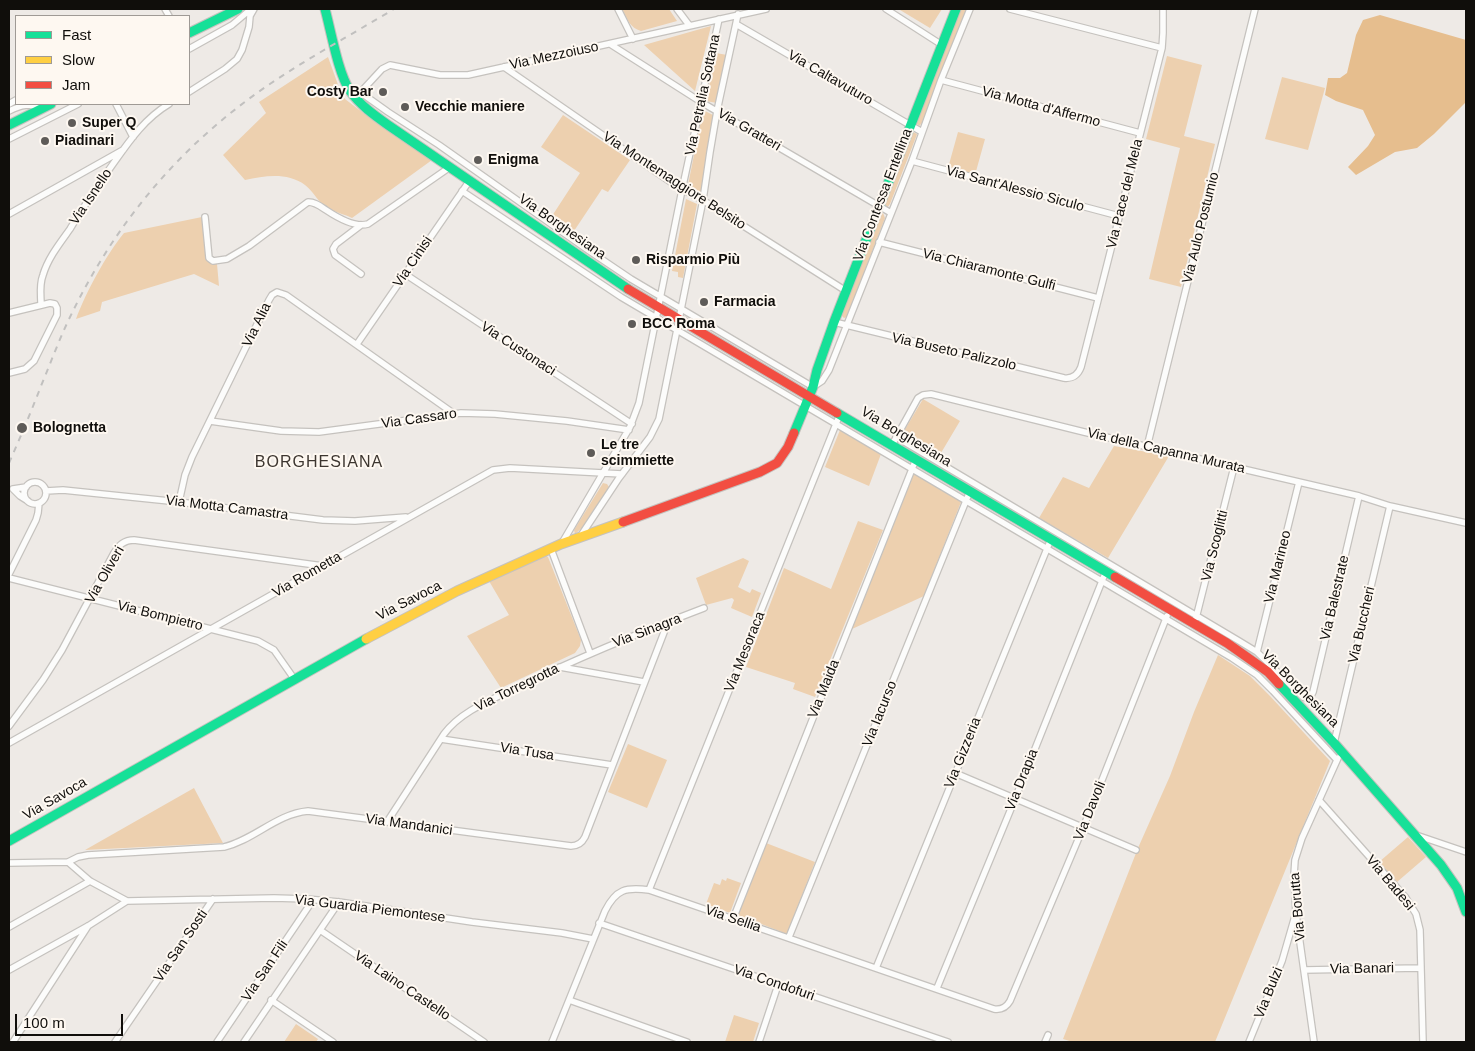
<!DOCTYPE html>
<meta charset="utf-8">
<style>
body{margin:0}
#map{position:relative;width:1475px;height:1051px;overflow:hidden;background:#eeeae6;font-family:Arial,sans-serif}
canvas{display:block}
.frame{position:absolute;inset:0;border:10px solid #100e0b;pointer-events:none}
.legend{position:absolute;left:15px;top:15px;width:175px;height:90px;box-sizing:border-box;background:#fef8f1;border:1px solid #9f9a95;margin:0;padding:6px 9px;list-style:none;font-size:15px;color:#100e0b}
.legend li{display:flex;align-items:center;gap:10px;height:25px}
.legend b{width:25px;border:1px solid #9f9a95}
.scale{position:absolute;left:15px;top:1014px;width:108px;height:22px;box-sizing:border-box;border:2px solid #100e0b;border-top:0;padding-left:6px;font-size:15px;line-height:18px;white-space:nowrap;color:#100e0b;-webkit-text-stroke:4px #fef8f1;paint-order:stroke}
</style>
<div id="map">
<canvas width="1475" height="1051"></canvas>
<div class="frame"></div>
<ul class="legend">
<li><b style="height:6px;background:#16e098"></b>Fast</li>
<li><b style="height:6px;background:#ffcf43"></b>Slow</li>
<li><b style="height:6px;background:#f24e42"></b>Jam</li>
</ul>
<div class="scale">100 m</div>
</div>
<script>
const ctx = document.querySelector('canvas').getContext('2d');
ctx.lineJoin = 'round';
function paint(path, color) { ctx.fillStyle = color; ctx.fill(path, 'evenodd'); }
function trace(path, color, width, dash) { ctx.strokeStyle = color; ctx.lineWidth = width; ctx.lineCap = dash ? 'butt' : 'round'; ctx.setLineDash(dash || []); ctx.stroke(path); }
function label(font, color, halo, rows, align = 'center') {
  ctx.font = font + ' Arial,sans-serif'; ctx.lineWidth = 4; ctx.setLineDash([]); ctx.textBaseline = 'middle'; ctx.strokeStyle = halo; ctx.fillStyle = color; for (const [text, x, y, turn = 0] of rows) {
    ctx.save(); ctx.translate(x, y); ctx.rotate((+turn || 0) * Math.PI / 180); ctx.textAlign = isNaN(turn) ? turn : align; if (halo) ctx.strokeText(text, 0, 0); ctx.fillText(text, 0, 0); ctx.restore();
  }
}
paint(new Path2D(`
 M622 9H669L677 21 641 31C630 28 627 19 622 9Z
 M901 9H942L930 28 900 10Z
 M960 9H967L922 123 919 126 915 122Z
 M711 26 695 91 644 45Z
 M716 53 727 55 717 103 706 101Z
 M1167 56 1202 65 1184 136 1215 144 1181 287 1149 279 1180 148 1146 139Z
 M328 57 341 93 345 99 375 122 432 160 352 218C344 214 334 212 327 208 318 202 313 191 305 185 287 172 265 176 245 180L223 155 266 113 259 102Z
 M1282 77 1325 88 1308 150 1265 139Z
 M703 110 715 116 700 196 687 190Z
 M563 115 630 160 608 192 602 189 574 231 552 216 580 173 541 147Z
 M913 132 917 134 916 137 890 204 887 208 884 206V204L911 133Z
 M958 132 985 139 975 175 948 168Z
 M686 199 697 204 683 278 678 277V272L672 271Z
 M883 213 885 218 847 317 844 318 841 315 880 214Z
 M202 217 207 260 213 264H217L219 286 194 274 102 302 100 311 76 319C86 292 106 255 124 233Z
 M923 399 960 421 938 458 901 436Z
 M840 430 881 454 869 486 825 467Z
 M1114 446 1169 456 1108 558 1039 518 1063 477 1089 488Z
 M914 472 961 502 924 596 852 629Z
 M603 483 607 484 609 487 583 527 575 534 574 530Z
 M858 521 883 530 815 697 793 689 795 683 746 667 784 568 831 589Z
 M545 555 548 557 581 640 580 646 575 653 501 688 467 636 509 615 489 581Z
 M743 558 749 561 738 587 750 593 752 589 761 593 752 617 731 608 734 600 732 598 706 605 696 578Z
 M1218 655 1250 676 1270 696 1330 761 1215 1042H1073L1063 1039 1138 848 1170 776 1194 712Z
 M628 744 667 760 647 808 608 792Z
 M194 788 223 843 85 850Z
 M1408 837 1426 857 1397 882 1379 862Z
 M766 843 815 862 787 934 738 915Z
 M727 878 741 883 730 913 706 904 714 883 720 885 722 879 726 881Z
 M734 1015 759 1023 753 1042H725Z
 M296 1024 318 1039 316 1042H284Z`), '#edd0af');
paint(new Path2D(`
 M1380 15 1466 40V102L1434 134 1417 148 1395 152 1356 175 1348 167 1368 146 1375 135 1363 110 1336 101 1325 95 1328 78H1340L1347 73 1356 35 1363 20Z`), '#e6be8e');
const street = new Path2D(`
 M165 9 169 16
 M618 9 633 39
 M677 9 689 25
 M886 9 942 45
 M1010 9 1162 48
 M736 24 922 132
 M610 44 701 102 891 213
 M189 49 232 25 251 9
 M504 67 675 185 709 204 846 291
 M941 80 1140 133
 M189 92 225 69 237 59 242 50 249 27 250 16 254 9
 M360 92 388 112 439 145 588 250 631 279 813 387 822 381 829 370 912 161 941 80 970 9
 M358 95 382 69 390 65 440 75H468L766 9
 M9 104 16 100
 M116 104 133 137
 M9 111C21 105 30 103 43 108
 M9 139 78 104
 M912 161 1119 216
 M462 191 621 297 1232 658 1257 675 1273 691 1337 760
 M9 214 123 150
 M205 217 209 258 213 261 227 259 249 246 308 202C315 202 320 206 326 210 338 218 355 228 368 224L450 167
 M879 242 1098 298
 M361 274 335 255 333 249 336 244 361 225
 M405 274 632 424
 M41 305C41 295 39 285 43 275 48 258 60 243 70 229 82 209 95 190 108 171 126 146 142 120 169 104
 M9 313 50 303 55 304 57 308V315L34 361 25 369 9 373
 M834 322 1064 378C1072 379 1078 375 1081 367L1162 48 1163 33V9
 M357 344 470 180
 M210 421 281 431 319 432 461 413 495 414 567 421 629 430
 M896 437 1239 641 1257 652 1303 697 1307 698 1311 696 1313 692 1359 496
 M892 445 918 398 923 395 931 394 1084 432 1359 496 1390 506 1466 523
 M1147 447 1255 9
 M24 493a11 11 0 1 1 22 0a11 11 0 1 1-22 0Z
 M26 487 13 489 20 496 28 501
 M46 491 63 490 179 502 323 520 355 521 406 517
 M179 502 185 475 192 457 269 300 272 295 277 292 286 295 453 413
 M580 537 619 478 650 437 659 419 703 200 710 152 717 111 738 14
 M562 543 630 427 639 403 682 190 719 19
 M551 549 590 653
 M9 574 36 520 38 513 39 503
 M9 578 258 641 274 650 295 680
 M1196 618 1234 467
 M1257 652 1299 482
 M560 667 644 682
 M9 726 43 680 62 650 114 553C119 545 124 540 134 540L323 566
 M441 739 612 765
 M9 743 493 470 510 468 622 474
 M1334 743 1390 506
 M955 773 1136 850
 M1319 800 1406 898 1416 914 1420 930 1423 1042
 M387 822 444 734C462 710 494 699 520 686 580 657 641 632 704 608
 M1416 835 1466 852
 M68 862 90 881 127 901 274 898 307 899 339 902 472 922 562 933 593 939
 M9 863 68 862 78 857 88 855 224 847C254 840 276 814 308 811L571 846C578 846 582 843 585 837L668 622
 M649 890 840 414
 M733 919 916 459
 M599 923 948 1042
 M9 927 90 881
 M320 930 484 1042
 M789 937 970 491
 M876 968 1051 539
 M9 970 88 926 127 901
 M1304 970 1420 968
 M937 988 1015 799 1106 571
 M271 1000 333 1042
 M569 1000 687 1042
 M13 1042 88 926
 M115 1042 213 899
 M217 1042 313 900
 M244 1042 339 902
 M552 1042 605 911C616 889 626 887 649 890L994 1009C1001 1010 1006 1008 1010 1001L1083 828 1167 616
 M759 1042 778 985
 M1045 1042 1048 1035
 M1249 1042 1282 961 1295 916
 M1314 1042 1296 914 1294 875 1295 860 1302 838 1338 758`);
const fast = new Path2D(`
 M325 9C331 31 338 73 350 91 360 105 374 115 388 125L628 289
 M189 33 238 9
 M9 125 51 104
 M837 413 1115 577
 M794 433 813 387 817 370 834 322 956 9
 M1279 684 1334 743 1441 865 1457 888 1466 912
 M9 841 366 639`);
const slow = new Path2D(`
 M366 639 457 591 561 544 623 522`);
const jam = new Path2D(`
 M628 289 837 413
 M623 522 760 472 777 463 788 447 794 433
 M1115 577 1227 643 1268 672 1279 684`);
trace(street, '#c5c2be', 8);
trace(fast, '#c5c2be', 11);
trace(slow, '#c5c2be', 11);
trace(jam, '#c5c2be', 11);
trace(street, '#fcfcfb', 5.5);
trace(fast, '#16e098', 9);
trace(slow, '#ffcf43', 9);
trace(jam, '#f24e42', 9);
trace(new Path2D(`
 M9 463C20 438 31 412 41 386 51 362 60 337 72 313 111 233 166 163 237 108 285 70 341 41 394 9`), '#c1c0bf', 2, [6, 6]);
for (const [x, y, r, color] of [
 [383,92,5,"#5e5b58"],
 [405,107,5,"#5e5b58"],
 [72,123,5,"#5e5b58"],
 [45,141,5,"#5e5b58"],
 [478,160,5,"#5e5b58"],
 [636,260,5,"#5e5b58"],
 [704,302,5,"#5e5b58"],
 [632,324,5,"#5e5b58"],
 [22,428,6,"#5e5b58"],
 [591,453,5,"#5e5b58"]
]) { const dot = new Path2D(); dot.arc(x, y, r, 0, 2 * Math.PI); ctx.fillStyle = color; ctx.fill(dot); trace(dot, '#fef8f1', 2); }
label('14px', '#100e0b', '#fef8f1', [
 ["Via Mezzoiuso",554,56,-12],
 ["Via Caltavuturo",830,78,30],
 ["Via Petralia Sottana",703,95,-78],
 ["Via Motta d'Affermo",1041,107,15],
 ["Via Gratteri",749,130,30],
 ["Via Montemaggiore Belsito",674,181,33],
 ["Via Sant'Alessio Siculo",1015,189,15],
 ["Via Pace del Mela",1125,194,-76],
 ["Via Contessa Entellina",883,195,-69],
 ["Via Isnello",91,197,-56],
 ["Via Borghesiana",562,227,35],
 ["Via Aulo Postumio",1201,228,-76],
 ["Via Cinisi",413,262,-56],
 ["Via Chiaramonte Gulfi",989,270,14],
 ["Via Alia",257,325,-64],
 ["Via Custonaci",518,349,33],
 ["Via Buseto Palizzolo",954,352,13],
 ["Via Cassaro",419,419,-8],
 ["Via Borghesiana",906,437,31],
 ["Via della Capanna Murata",1166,451,13],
 ["Via Motta Camastra",227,508,7],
 ["Via Scoglitti",1215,546,-76],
 ["Via Marineo",1278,567,-76],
 ["Via Oliveri",105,575,-60],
 ["Via Rometta",307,575,-30],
 ["Via Balestrate",1335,598,-77],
 ["Via Savoca",409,601,-27],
 ["Via Bompietro",160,616,14],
 ["Via Buccheri",1362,625,-77],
 ["Via Sinagra",647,631,-21],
 ["Via Mesoraca",745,652,-68],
 ["Via Torregrotta",517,688,-26],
 ["Via Maida",824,689,-68],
 ["Via Borghesiana",1300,689,45],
 ["Via Iacurso",880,714,-68],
 ["Via Tusa",527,752,9],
 ["Via Gizzeria",963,753,-68],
 ["Via Drapia",1022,780,-68],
 ["Via Savoca",55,799,-30],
 ["Via Davoli",1090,811,-68],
 ["Via Mandanici",409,825,8],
 ["Via Badesi",1390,883,50],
 ["Via Borutta",1298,907,-95],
 ["Via Guardia Piemontese",370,909,7],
 ["Via Sellia",733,919,19],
 ["Via San Sosti",181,946,-56],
 ["Via Banari",1362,969,-1],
 ["Via San Fili",265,971,-56],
 ["Via Condofuri",774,983,19],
 ["Via Laino Castello",402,986,34],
 ["Via Bulzi",1269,993,-68]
]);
label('bold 14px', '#100e0b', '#fef8f1', [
 ["Costy Bar",373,92,"right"],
 ["Vecchie maniere",415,107],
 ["Super Q",82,123],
 ["Piadinari",55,141],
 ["Enigma",488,160],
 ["Risparmio Più",646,260],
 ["Farmacia",714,302],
 ["BCC Roma",642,324],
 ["Bolognetta",33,428],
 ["Le tre",601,445],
 ["scimmiette",601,461]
], 'left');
ctx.letterSpacing = '1px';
label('16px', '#3d3630', '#fef8f1', [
 ["BORGHESIANA",319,463]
]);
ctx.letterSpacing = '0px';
</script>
